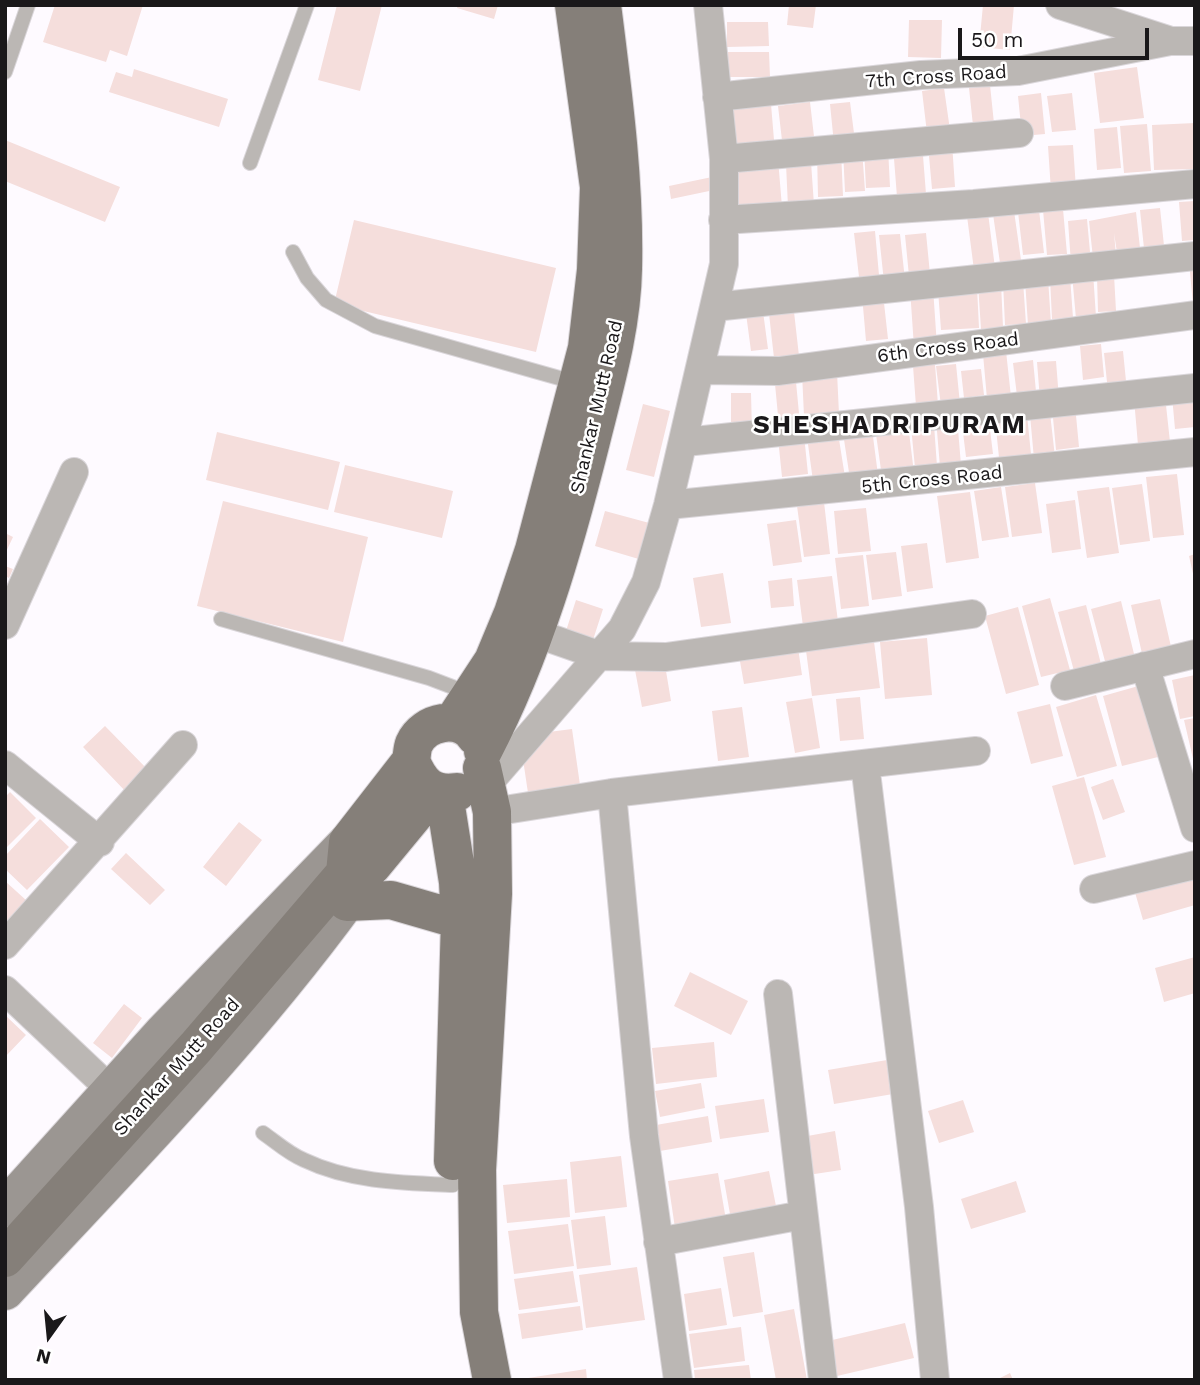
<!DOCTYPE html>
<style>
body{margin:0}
#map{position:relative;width:1200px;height:1385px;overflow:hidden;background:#fefaff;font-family:"Work Sans",sans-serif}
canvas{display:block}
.frame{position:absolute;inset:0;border:7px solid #1a181a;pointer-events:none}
.north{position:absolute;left:14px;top:1301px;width:70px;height:70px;-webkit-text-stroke:5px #fff;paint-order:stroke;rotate:195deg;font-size:19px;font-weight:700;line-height:28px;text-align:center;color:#1a181a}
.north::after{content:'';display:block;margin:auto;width:24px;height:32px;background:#1a181a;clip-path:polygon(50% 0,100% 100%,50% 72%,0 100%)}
.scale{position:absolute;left:958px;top:28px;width:191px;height:32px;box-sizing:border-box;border:4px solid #1a181a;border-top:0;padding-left:9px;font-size:21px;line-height:24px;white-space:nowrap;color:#1a181a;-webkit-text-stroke:5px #fff;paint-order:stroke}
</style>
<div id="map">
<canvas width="1200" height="1385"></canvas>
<div class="frame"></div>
<div class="north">N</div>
<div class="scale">50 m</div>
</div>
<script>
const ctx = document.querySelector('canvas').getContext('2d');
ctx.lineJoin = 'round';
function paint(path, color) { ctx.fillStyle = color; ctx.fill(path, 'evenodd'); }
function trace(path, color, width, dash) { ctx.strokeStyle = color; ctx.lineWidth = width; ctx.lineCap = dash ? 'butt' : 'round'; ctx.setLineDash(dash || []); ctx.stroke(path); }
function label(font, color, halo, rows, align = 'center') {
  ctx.font = font + ' "Work Sans",sans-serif'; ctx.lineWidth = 5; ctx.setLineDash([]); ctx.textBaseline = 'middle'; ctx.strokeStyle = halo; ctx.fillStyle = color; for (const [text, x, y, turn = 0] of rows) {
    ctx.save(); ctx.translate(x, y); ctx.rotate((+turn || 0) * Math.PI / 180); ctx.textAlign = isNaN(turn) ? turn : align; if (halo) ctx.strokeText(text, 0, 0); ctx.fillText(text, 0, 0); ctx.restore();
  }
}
paint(new Path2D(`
 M55 5H143L127 56 110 50 106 62 43 42Z
 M337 5H382L360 91 318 80Z
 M458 5H498L494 19 457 8Z
 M789 5H816L813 28 787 25Z
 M983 5H1014L1010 50 979 47Z
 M909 20H942L941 58 908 57Z
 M727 22H768L769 46 727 47Z
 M726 52H769L770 77H726Z
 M1137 67 1144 118 1100 123 1094 73Z
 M134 69 228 99 219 127 109 92 116 72 132 77Z
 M990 85 995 133 974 135 969 88Z
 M944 88 950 130 927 133 922 91Z
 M1041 93 1045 134 1022 136 1018 96Z
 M1072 93 1076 130 1052 132 1047 96Z
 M810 102 815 145 783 149 778 106Z
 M850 102 855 141 834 144 830 104Z
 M771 104 774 140 732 144 729 108Z
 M1195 123V169L1154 170 1152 125Z
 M1147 124 1151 171 1124 173 1120 126Z
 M1117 127 1121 168 1097 170 1094 129Z
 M5 140 120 187 105 222 5 181Z
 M922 143 926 194 897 197 893 146Z
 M952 143 955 187 932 189 928 145Z
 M1073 145 1076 189 1051 191 1048 146Z
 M888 148 890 187 866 188 864 149Z
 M862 149 865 191 845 192 843 150Z
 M841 151 843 196 818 197 817 152Z
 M778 159 782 207 736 209 733 162Z
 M811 162 814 205 788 207 786 164Z
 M712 177 714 190 671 199 669 186Z
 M1195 201V240L1182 241 1179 202Z
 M1160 208 1165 255 1145 258 1140 210Z
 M1063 209 1067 254 1047 255 1043 210Z
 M1039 210 1044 253 1023 255 1018 212Z
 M1014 211 1021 260 1000 263 993 214Z
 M1136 212 1141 257 1118 259 1114 233 1116 255 1093 258 1089 221Z
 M988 213 995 268 974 270 967 216Z
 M1087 219 1091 263 1071 264 1068 221Z
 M354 220 556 268 536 352 334 304Z
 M875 231 879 275 859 277 854 233Z
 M926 233 930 274 909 276 905 235Z
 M900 234 905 280 884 282 879 235Z
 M1189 261H1195V305H1193Z
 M1093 272 1096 317 1076 319 1072 274Z
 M1114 275 1116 311 1098 312 1097 276Z
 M1070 276 1073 318 1052 319 1050 278Z
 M1048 278 1051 324 1028 325 1025 280Z
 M1023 281 1026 324 1005 325 1003 282Z
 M1001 283 1003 327 981 329 978 284Z
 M977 287 979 328 941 330 938 290Z
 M933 288 937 346 914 347 910 289Z
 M883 294 888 339 866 341 862 295Z
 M793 303 799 356 774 358 768 305Z
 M762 304 768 349 751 351 745 306Z
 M1101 344 1104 377 1083 380 1080 346Z
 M1006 351 1011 397 987 399 983 354Z
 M1123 351 1127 391 1108 392 1104 353Z
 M1033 360 1037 402 1018 404 1013 363Z
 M1056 361 1059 399 1040 400 1037 362Z
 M935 364 938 405 916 406 913 366Z
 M956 364 960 404 941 406 936 366Z
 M981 369 984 395 964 398 961 371Z
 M837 372 839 414 804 416 802 373Z
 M796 382 800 424 779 426 775 384Z
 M731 393H751L752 432H731Z
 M1195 394V427L1175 429 1172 396Z
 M1165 396 1170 442 1138 445 1134 399Z
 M643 404 670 411 654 477 626 470Z
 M1075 405 1079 447 1056 450 1052 407Z
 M988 413 993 454 966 457 961 416Z
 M1050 413 1055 457 1034 459 1030 415Z
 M1027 415 1032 464 1000 467 995 419Z
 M957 417 961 465 940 467 936 419Z
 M908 424 914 473 882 477 875 427Z
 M934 425 937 466 915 468 911 426Z
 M872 429 878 475 850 479 843 433Z
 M217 432 340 462 328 510 206 480Z
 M838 433 845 477 813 481 807 437Z
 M804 435 808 474 782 477 778 438Z
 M345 465 453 491 442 538 334 512Z
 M1177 474 1184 535 1153 538 1146 477Z
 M1035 483 1042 533 1012 537 1005 487Z
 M1142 484 1150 541 1120 545 1112 488Z
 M1001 487 1009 537 982 541 974 491Z
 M1109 487 1119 553 1087 558 1077 491Z
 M970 492 979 558 946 563 937 496Z
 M1075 500 1081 549 1052 553 1046 504Z
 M223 501 368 537 343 642 197 606Z
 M824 502 830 554 804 557 797 506Z
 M866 508 871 551 838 554 834 511Z
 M605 511 653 524 642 560 595 546Z
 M796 520 802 562 773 566 767 524Z
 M5 533 13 537 5 554Z
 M927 543 933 588 907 592 901 546Z
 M896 552 902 596 872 600 866 555Z
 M1195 554V578H1194L1189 556Z
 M863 555 869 606 841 609 835 558Z
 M5 566 13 569 9 578 5 576Z
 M723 573 731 623 701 627 693 578Z
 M832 576 839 629 804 634 797 580Z
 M792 578 794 606 771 608 768 581Z
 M1050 598 1070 670 1041 677 1022 606Z
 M1160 599 1172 651 1143 658 1131 605Z
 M576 600 603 609 592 643 565 634Z
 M1121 601 1135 658 1106 665 1091 609Z
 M1086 605 1101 664 1074 671 1058 612Z
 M1018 607 1039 685 1006 694 985 616Z
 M873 634 880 688 812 696 805 643Z
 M927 638 932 695 885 699 880 642Z
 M797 641 802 675 744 684 738 650Z
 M665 665 671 701 642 707 635 670Z
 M1195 675V716L1180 719 1172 680Z
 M1142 685 1162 756 1122 766 1103 696Z
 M1096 695 1117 766 1077 777 1056 707Z
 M860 697 864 739 840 741 836 699Z
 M812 698 820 748 795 753 786 702Z
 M1050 704 1063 756 1031 764 1017 712Z
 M742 707 749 757 718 761 712 711Z
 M1195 718V763H1194L1184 720Z
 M105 726 151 773 128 794 83 747Z
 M572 729 580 785 528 793 521 746 542 743 541 733Z
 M1084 777 1106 857 1074 865 1052 786Z
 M1113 779 1125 812 1103 820 1091 787Z
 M10 792 36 818 5 849V797Z
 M40 819 69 847 27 890 5 869V856Z
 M239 822 262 840 226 886 203 867Z
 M126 853 165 890 150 905 111 869Z
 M1195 872V905L1143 920 1134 889Z
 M5 881 27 901 5 924Z
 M1195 957V993L1164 1002 1155 968Z
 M690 972 748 1001 731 1035 674 1006Z
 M124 1004 142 1018 112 1058 93 1043Z
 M5 1015 26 1035 5 1057Z
 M714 1042 717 1077 656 1084 652 1048Z
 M887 1060 893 1094 834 1104 828 1070Z
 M701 1083 705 1108 660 1117 655 1091Z
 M764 1099 769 1132 720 1139 715 1106Z
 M963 1100 974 1132 939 1143 928 1111Z
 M708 1116 712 1142 660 1151 656 1125Z
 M835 1131 841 1170 808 1175 802 1137Z
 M621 1156 627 1207 575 1213 570 1162Z
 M769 1171 776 1206 730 1214 724 1180Z
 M718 1173 726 1220 675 1228 668 1181Z
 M567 1179 570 1217 507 1223 503 1185Z
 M1016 1181 1026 1212 971 1229 961 1199Z
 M605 1216 611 1265 577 1269 571 1220Z
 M568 1224 574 1266 514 1274 508 1231Z
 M754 1252 763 1312 733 1317 723 1257Z
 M637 1267 645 1320 586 1328 579 1275Z
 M573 1271 578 1302 519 1310 514 1279Z
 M721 1288 727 1325 689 1331 684 1294Z
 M580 1306 583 1330 522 1339 518 1314Z
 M794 1309 807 1380H776L764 1315Z
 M905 1323 914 1358 837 1376 828 1341Z
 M741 1327 745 1361 694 1368 689 1334Z
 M749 1365 751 1380H695L694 1370Z
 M586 1369 587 1380H528V1378Z
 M1010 1373 1013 1380H996Z`), '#f5dedc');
const lane = new Path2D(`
 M5 72 28 5
 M250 163 307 5
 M293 252 307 278 326 300 375 326 577 383
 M221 619 429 678 471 694
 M263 1133C276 1142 289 1154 304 1160 350 1182 402 1183 453 1185`);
const street = new Path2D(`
 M1060 5 1168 40
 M717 97 921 75 1018 71 1170 41H1195
 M724 159 1019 133
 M723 220 974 204 1195 184
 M714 307 1195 256
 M701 370 779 371 1195 315
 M685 442 1195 388
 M668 505 1195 452
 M5 625 74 472
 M535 633 601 656 666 657 972 614
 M1145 666 1195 828
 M1065 686 1195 654
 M865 764 919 1207 935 1380
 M5 765 100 842
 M486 786 622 629 646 582 668 505 724 264V159L708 5
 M612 793 644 1136 678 1380
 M492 812 612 793 976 751
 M1094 889 1195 865
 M5 945 183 745
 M5 990 112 1091
 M778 994 823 1380
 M658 1242 803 1215`);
const secondary = new Path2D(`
 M5 1208 163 1033 348 842
 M5 1291C129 1158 260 1025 365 876`);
const primary = new Path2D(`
 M453 722 493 661 513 613 534 550 587 348 596 270 599 187 574 5
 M483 751C534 653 564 548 591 441 605 385 622 327 623 269 625 181 613 93 602 5
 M411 761C420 783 431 796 457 792
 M482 768 492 812 493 894 477 1170 479 1312 492 1380
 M444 794 458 882 460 920 453 1161
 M345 873 348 842 411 761C412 756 412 749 414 744 424 721 460 714 475 736
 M347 902 391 900 460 920
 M5 1258 196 1047 345 873 372 866 434 791`);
trace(lane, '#dad6da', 16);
trace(street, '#dad6da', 30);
trace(secondary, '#dad6da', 40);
trace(primary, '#dad6da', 40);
trace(lane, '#bbb7b4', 14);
trace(street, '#bbb7b4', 28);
trace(secondary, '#9b9692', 38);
trace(primary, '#857f79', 38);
label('19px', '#1a181a', '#fff', [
 ["7th Cross Road",936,77,-4],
 ["6th Cross Road",948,348,-7],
 ["Shankar Mutt Road",597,407,-77],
 ["5th Cross Road",932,480,-6],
 ["Shankar Mutt Road",177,1067,-48]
]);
ctx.letterSpacing = '2px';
label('bold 26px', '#1a181a', '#fff', [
 ["SHESHADRIPURAM",890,425]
]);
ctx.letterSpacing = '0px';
</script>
